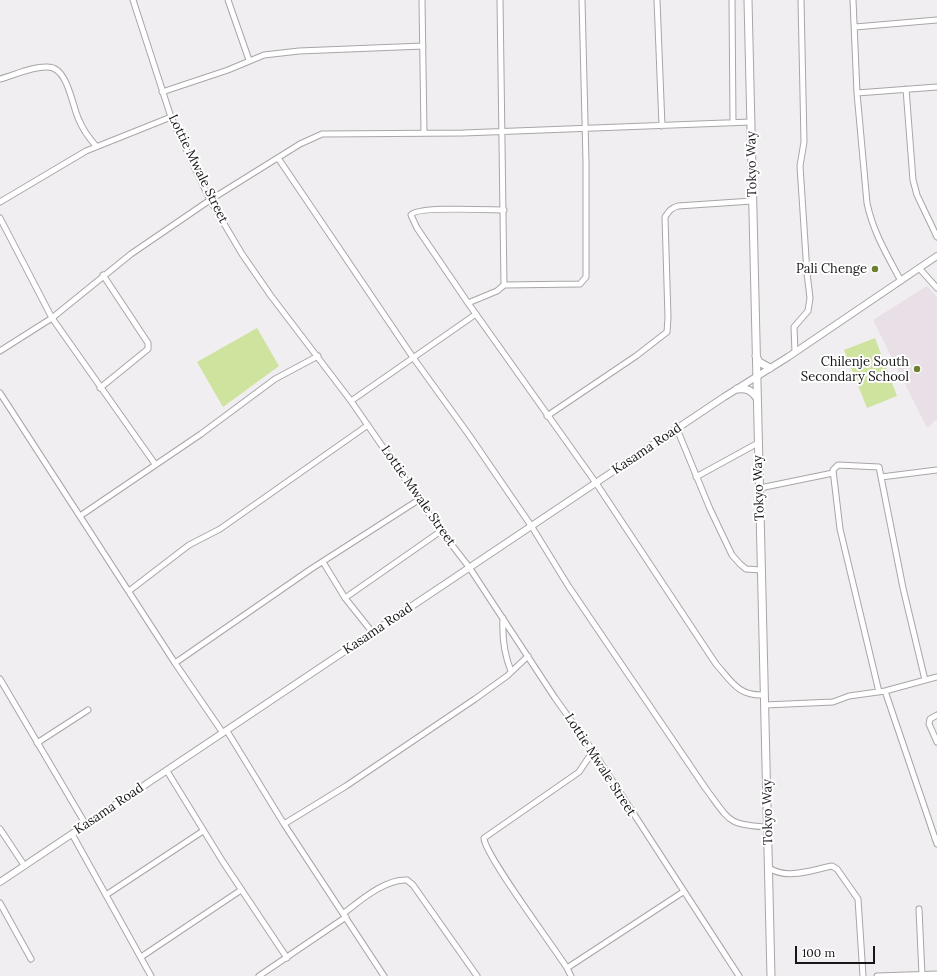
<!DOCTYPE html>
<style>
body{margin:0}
#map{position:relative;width:937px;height:976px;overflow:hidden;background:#f1eef1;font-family:Lora,serif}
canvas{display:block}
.scale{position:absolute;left:795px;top:946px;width:80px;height:18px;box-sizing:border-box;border:2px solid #181718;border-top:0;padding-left:5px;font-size:12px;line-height:14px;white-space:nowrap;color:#181718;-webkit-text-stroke:3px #fff;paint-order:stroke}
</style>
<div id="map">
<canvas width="937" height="976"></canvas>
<div class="scale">100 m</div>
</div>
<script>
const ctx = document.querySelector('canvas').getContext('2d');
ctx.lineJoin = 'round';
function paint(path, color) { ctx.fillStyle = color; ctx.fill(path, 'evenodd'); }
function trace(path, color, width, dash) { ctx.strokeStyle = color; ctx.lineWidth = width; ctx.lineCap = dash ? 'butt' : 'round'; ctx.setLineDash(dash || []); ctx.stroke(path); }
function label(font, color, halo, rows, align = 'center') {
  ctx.font = font + ' Lora,serif'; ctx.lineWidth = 4; ctx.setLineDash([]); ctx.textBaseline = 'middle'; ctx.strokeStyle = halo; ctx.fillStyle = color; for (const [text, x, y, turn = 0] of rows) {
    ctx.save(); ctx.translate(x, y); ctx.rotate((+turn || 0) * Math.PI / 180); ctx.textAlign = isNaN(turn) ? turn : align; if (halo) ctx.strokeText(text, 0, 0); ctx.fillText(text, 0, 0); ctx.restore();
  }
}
paint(new Path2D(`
 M927 286 937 297V419L927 428 873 320Z`), '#e9dfe7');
paint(new Path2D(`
 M257 328 279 366 223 407 197 362Z
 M875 338 897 396 867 408 844 350Z`), '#cee39d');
const minor = new Path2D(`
 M133 0 171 117 210 200 242 254 271 296 351 401 441 531 469 567 555 698 593 751 739 976
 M228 0 249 60
 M422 0 424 132
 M500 0 504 285
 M657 0 662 126
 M732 0 733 122
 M853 0 857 93 867 203C873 232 887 255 901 281
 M855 27 937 20
 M0 79C15 75 33 66 48 67 68 67 72 106 79 120 83 130 89 138 96 146
 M906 89 913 180 917 195 937 237
 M162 92 228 70 264 55 299 51 423 46
 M857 93 937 87
 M278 158 412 356 469 435 532 527 569 587 706 789C730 821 727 825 768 827
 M0 202 86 151 171 117
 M504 210C491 210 415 206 411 215L417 228 468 303 596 483 716 664C732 682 738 696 764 695
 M0 218 52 318 155 464
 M919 268 937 288
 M468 303 497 291 504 285 580 284 586 277V162L582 0
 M0 351 52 318 131 254 210 200 300 144 322 134 463 133 751 122
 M795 352 794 327 808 311 810 298 807 273 800 166 804 142 801 0
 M100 388 148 349V343L103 275
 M0 393 175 663 223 733
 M351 401 476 314
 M547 416 636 356 667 332 668 318 665 217C669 211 671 208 678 206L752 201
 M677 429 710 509 732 555 740 564 746 569 761 570
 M696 477 758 443
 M881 477 937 470
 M760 488 833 473
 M80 516 201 434 275 379 318 356
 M323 562 345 598 373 633
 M129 591 189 545 220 529 368 425
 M345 598 441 531
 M503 618C502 637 504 654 511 671
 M175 663 311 569 420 499
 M0 679 86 825
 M885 691 937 844
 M879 692 840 529 833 470 838 465 879 467 903 588 925 680
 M765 705 833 702 849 696 885 691 937 677
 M937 715 930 719 929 724 937 742
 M227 731 284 824 384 976
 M37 743 88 710
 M167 771 223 862 287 958
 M284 824 346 786 475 699 507 676 528 656
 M0 829 24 865
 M72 834 151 976
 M769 868C787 880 812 870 832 866L837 869 858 899 863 976
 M106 895 203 831
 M0 903 31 959
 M919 909 922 975
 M344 913C361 900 385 879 407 880L413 885 477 976
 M141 957 241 890
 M567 968C554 947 484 854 484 838L579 772 593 751
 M259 976 346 917
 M571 976 567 968 683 892
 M877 976 937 974`);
const tertiary = new Path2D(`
 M0 882 724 397 788 357 937 256`);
const secondary = new Path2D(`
 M748 0 771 976
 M756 356 759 362 770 368
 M737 389C747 388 751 390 757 398`);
trace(minor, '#a9a5a8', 7);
trace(tertiary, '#a9a5a8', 8);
trace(secondary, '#a9a5a8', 9);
trace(minor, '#fff', 5);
trace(tertiary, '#fff', 6);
trace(secondary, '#fff', 7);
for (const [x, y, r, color] of [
 [875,269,4,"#6b7f2f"],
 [917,369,4,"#6b7f2f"]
]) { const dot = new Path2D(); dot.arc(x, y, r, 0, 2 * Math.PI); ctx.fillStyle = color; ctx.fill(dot); trace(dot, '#fff', 1.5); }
label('13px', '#181718', '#fff', [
 ["Tokyo Way",752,164,-91],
 ["Lottie Mwale Street",198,169,64],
 ["Kasama Road",647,449,-34],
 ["Tokyo Way",759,488,-92],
 ["Lottie Mwale Street",418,496,55],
 ["Kasama Road",378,629,-34],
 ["Lottie Mwale Street",600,765,57],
 ["Kasama Road",109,809,-34],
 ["Tokyo Way",768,812,-91]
]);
label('13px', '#181718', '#fff', [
 ["Pali Chenge",867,269],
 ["Chilenje South",909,362],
 ["Secondary School",909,377]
], 'right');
</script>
